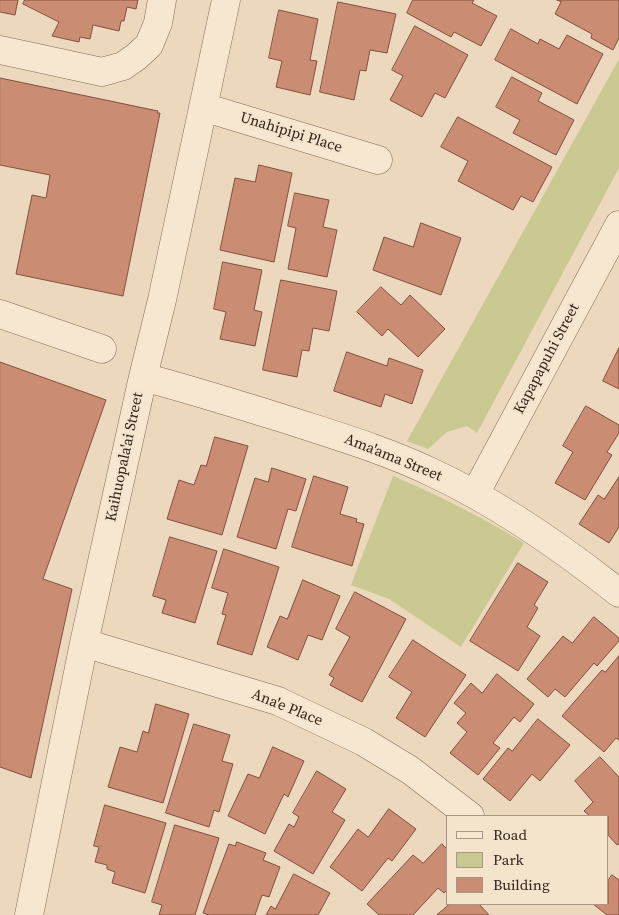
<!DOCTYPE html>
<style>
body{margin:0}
#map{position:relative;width:619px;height:915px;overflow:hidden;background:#ecd8bd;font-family:"Source Serif 4",serif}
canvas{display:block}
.legend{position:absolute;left:446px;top:815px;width:162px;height:90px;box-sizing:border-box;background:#f4e4cc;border:1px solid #a79785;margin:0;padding:6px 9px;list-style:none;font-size:15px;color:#33241b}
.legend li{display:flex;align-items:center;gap:10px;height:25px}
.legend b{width:25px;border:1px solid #a79785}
</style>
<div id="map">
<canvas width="619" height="915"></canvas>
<ul class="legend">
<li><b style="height:6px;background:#f8e7d0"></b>Road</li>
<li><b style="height:14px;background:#cac992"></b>Park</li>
<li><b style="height:14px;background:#ca8c73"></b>Building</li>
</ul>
</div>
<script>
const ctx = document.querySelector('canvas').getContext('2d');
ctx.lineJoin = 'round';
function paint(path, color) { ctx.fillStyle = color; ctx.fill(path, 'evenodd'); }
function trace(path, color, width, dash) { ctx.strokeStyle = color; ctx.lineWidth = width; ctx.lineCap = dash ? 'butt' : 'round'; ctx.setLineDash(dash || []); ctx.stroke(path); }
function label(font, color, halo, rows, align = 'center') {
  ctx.font = font + ' "Source Serif 4",serif'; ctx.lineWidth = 4.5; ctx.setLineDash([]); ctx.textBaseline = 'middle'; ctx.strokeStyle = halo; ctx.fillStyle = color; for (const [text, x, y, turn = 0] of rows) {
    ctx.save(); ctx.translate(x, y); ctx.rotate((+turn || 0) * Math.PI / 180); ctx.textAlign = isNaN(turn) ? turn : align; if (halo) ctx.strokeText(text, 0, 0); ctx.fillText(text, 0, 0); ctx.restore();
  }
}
paint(new Path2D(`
 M619 59V168L477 433 467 426 447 432 428 449 407 441Z
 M393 476C438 495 482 517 524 543L461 647 389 599 351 585Z`), '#cac992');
const building = new Path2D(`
 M0 0H18L15 15 0 12Z
 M25 0H138L136 9 127 7 124 21H121L119 31 93 25 90 39 80 37 79 42 52 36 59 22 23 4Z
 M413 0H474L472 3 497 16 481 46 454 32 451 37 407 13Z
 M557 0H619V38L613 50 591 38 592 34 555 14 561 2Z
 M338 2 396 14 387 53 370 50 366 71 360 70 354 100 320 92Z
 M279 10 318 19 310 60 317 61 310 95 276 87 282 61 269 58Z
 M415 26 468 55 445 98 435 93 422 117 390 100 403 76 392 70Z
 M511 29 538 44 540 39 559 49 567 35 603 54 577 104 495 60Z
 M512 77 542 93 538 101 574 120 556 155 513 133 520 120 496 107Z
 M0 78 158 111 157 113H160L123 296 16 274 32 195 46 198 50 175 0 165Z
 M458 117 552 167 533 202 521 196 513 210 458 181 468 161 441 147Z
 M259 165 292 173 274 262 220 250 235 178 255 182Z
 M295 193 329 200 323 227 337 230 327 277 288 269 296 228 288 226Z
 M421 223 461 238 441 295 373 270 384 237 413 247Z
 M223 262 262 270 254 310 262 312 255 346 220 339 226 312 214 309Z
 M281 280 337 291 329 331 313 328 309 351 302 350 297 377 263 370Z
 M381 287 401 305 410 295 445 329 418 357 388 329 382 336 357 312Z
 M619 348V389L603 381Z
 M347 352 387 366 389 358 423 370 412 404 385 394 381 407 334 391Z
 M0 362 106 400 43 579 72 589 31 778 0 767Z
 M586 406 619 425V433L607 452 612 455 585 500 555 483 573 452 563 446Z
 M215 437 248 446 222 535 167 519 179 480 194 485 201 465 206 466Z
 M272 468 306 479 296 511 288 509 276 549 237 537 255 478 268 482Z
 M314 476 348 487 340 514 357 519 356 522 364 524 352 566 292 547Z
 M619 477V527L609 543 579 524 598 495 604 499Z
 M170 537 217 551 195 623 162 613 166 600 153 596Z
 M224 549 279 567 252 655 217 644 226 615 222 614 228 593 212 588Z
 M518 563 548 582 534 605 538 608 527 627 540 636 518 671 470 641Z
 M303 580 340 596 322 640 308 635 298 660 267 647 280 616 287 619Z
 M355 592 406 619 362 702 330 685 334 678 329 675 350 637 336 629Z
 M594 617 619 638V641L597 666 594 663 565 697 555 689 548 697 527 679 563 636 572 643Z
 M413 640 466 675 425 737 396 718 412 692 389 677Z
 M619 656V740L616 738 604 752 562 716 602 670 605 672Z
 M497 674 534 704 520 722 514 717 493 743 500 748 478 775 450 753 467 732 457 723 466 713 454 703 471 683 482 693Z
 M156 704 189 714 163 803 108 787 120 747 137 752 143 731 148 733Z
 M538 719 570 745 540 781 532 774 510 801 483 779 508 748 512 751Z
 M194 724 230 735 222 761 233 764 219 812 214 810 209 827 166 813Z
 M273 747 304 761 288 797 284 794 265 834 228 816 248 774 259 778Z
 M600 757 619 777V844L617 845 608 835V816H590L584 811 593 802 575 781Z
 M317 771 346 789 332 812 345 820 313 874 274 851 289 824 294 827 299 817 293 813Z
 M105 805 166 823 145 893 112 883 115 872 107 869V865L95 862 99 847 94 846Z
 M389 809 416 829 392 861 388 858 362 891 330 867 358 829 368 837Z
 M175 825 219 838 195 915H159L162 905 152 902Z
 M237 842 266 853 263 860 280 867 269 897 262 895 255 915H209L203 913 229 844 235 846Z
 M442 844 448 850V889L444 893 438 888 413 915H379L367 904 413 855 423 863Z
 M294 874 330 893 318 915H266L271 906 275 909Z
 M612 875 619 880V915H607L593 904H608V881Z
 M450 904H479L489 915H437Z`);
paint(building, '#ca8c73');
trace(building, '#82503d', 1);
const minor = new Path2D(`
 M0 50 102 72 123 66 136 57 149 45 158 23 162 0
 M203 107 378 160
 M0 314 102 349
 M143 377C192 390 240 405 288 420 337 436 385 450 431 472 498 503 561 547 619 593
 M475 494 619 225
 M84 643 278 701 364 742 410 770 470 816
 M29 915 84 643 143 377 162 300 226 0`);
trace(minor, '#846957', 29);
trace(minor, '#f8e7d0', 28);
label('15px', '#33241b', '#f4e4cc', [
 ["Unahipipi Place",291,133,17],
 ["Kapapapuhi Street",547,359,-62],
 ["Kaihuopala'ai Street",125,457,-78],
 ["Ama'ama Street",393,458,22],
 ["Ana'e Place",287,708,22]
]);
</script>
